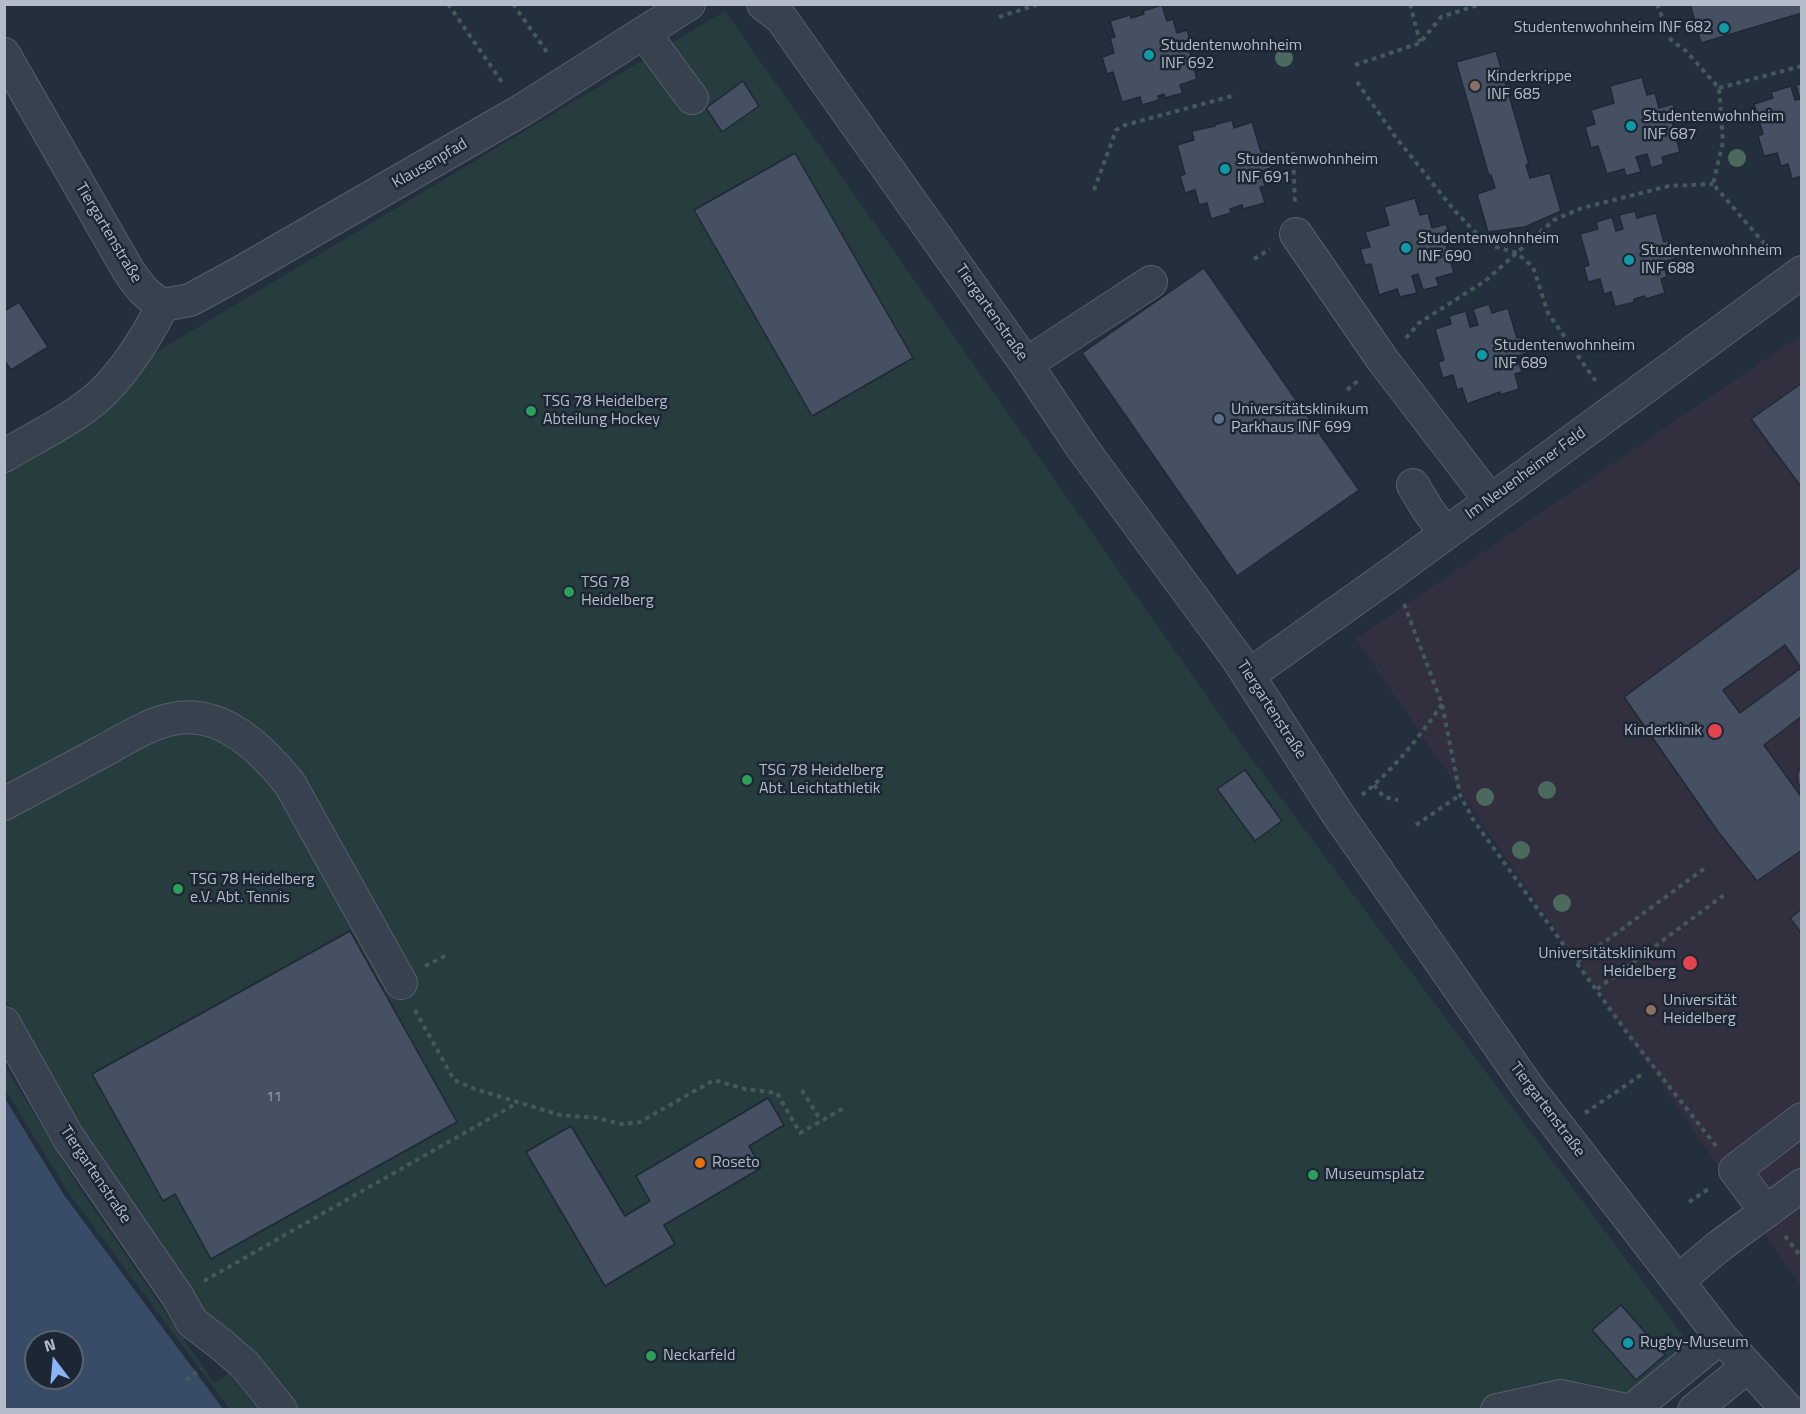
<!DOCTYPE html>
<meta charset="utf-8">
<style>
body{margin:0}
#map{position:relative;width:1806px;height:1414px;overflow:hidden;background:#242f3e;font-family:"Titillium Web",sans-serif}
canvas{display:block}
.frame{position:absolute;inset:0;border:6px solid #b4bcc9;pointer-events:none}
.north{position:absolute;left:24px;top:1330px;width:60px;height:60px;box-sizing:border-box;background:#1d2633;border:2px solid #59626f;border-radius:50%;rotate:344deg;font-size:16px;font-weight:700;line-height:24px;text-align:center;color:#b4bcc9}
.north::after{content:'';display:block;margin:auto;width:21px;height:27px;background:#8ab4f8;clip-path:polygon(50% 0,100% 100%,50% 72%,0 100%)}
</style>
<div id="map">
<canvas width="1806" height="1414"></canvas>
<div class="frame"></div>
<div class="north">N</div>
</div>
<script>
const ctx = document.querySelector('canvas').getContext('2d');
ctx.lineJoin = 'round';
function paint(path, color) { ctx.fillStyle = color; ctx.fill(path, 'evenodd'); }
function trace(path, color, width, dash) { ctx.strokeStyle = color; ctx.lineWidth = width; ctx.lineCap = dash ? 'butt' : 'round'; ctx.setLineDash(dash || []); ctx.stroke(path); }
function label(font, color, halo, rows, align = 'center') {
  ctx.font = font + ' "Titillium Web",sans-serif'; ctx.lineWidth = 5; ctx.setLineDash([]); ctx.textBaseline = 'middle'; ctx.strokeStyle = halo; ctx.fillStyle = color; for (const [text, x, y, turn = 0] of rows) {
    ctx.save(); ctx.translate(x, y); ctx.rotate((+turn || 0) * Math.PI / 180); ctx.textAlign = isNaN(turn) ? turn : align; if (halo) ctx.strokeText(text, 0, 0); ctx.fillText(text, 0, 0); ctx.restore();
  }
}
paint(new Path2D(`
 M1801 335V1287L1356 639Z`), '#32303f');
paint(new Path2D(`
 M725 11 1239 742 1703 1362 1642 1410 264 1409 224 1364 5 999V443Z
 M5 1066 78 1186 214 1383 229 1373 257 1409H230L68 1192 5 1089Z`), '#263c3f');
paint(new Path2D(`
 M4 1097 64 1195 223 1409H5ZM36 1342H72V1378H36Z`), '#394c67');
const building = new Path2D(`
 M1690 4H1802V13L1701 43Z
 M1162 5 1167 21 1173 19 1177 33 1187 30 1193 48 1189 49 1197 79 1180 85 1183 93 1165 98 1164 94 1158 96 1159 100 1142 105 1140 97 1122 102 1113 72 1107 74 1102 57 1114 53 1110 38 1115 37 1110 21 1130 15 1131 18 1144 14 1143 11Z
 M1496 51 1529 164 1526 165 1530 178 1550 173 1561 211 1525 227 1488 232 1477 194 1495 188 1491 175 1489 176 1456 62Z
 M1642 77 1647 95 1655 93 1659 108 1673 104 1678 120 1672 122 1680 152 1662 157 1664 164 1651 168 1647 154 1636 157 1641 172 1626 176 1624 169 1607 174 1598 146 1591 148 1585 127 1595 124 1591 110 1614 103 1610 86Z
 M743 81 759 106 722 132 706 108Z
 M1802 83V176L1792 179 1788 164 1781 166 1777 153 1764 156 1758 136 1763 134 1754 104 1773 98 1771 92 1791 86 1795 100 1800 99 1796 85Z
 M1232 120 1234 128 1252 122 1261 152 1266 151 1271 168 1261 171 1265 186 1260 187 1265 203 1243 209 1242 205 1230 209 1231 213 1211 219 1207 203 1199 205 1195 190 1185 193 1180 176 1185 174 1177 145 1194 140 1192 131 1215 126 1214 125Z
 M795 153 913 358 812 416 694 210Z
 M1415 198 1420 215 1428 213 1432 228 1446 224 1451 240 1445 242 1454 273 1436 278 1439 286 1423 290 1418 274 1412 276 1417 293 1400 297 1397 289 1379 295 1371 264 1365 265 1360 249 1370 247 1365 232 1389 225 1384 207Z
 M1635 211 1637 218 1656 213 1664 242 1671 240 1676 258 1663 262 1667 277 1661 279 1665 293 1646 299 1645 296 1634 299V302L1615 307 1611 292 1604 294 1600 279 1588 282 1584 267 1589 265 1580 234 1598 229 1596 222 1612 217 1616 231 1623 229 1619 215Z
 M1204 268 1359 490 1237 576 1082 353Z
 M19 302 48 347 11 370 4 360V311Z
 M1489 304 1492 313 1508 308 1517 338 1523 337 1527 353 1517 356 1522 372 1515 374 1519 389 1500 395V392L1467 404 1462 388 1457 390 1453 375 1443 378 1438 362 1444 360 1435 329 1451 324 1449 316 1466 311 1470 327 1478 325 1473 309Z
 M1802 383V488L1751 419Z
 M1802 566V716L1764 745 1800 795 1802 794V850L1757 881 1719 833 1624 697ZM1785 645 1801 668 1740 713 1723 690Z
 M1802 762V789L1798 783 1797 775Z
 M1245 770 1282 821 1255 841 1217 789Z
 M1802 909V934L1790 918Z
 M350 931 457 1122 211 1259 175 1194 163 1201 92 1074Z
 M768 1098 784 1125 749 1146 761 1168 664 1225 675 1244 605 1286 526 1152 571 1126 625 1216 650 1201 636 1176Z
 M1621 1305 1665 1355 1636 1380 1592 1330Z`);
paint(building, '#455162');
trace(building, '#1f2835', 1.5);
const minor = new Path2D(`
 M763 4 781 18 1026 364 1083 449 1237 658 1337 813 1530 1090 1721 1337 1788 1410
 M644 33 692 98
 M4 54 128 270C138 285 147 297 163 305
 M1296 234 1382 359 1490 500
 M163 305 190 300 236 275 522 110 689 4
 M1026 364 1151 282
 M4 456C35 437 72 420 99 396 126 371 146 338 163 305
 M1413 485 1428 510 1445 533
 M1249 675 1388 576 1802 272
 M4 804C38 786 72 768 105 750 125 739 145 726 168 720 219 706 261 748 290 784L401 983
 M4 1023 68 1137 178 1297 192 1322 222 1345 245 1365 281 1410
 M1766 1212 1735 1170 1802 1119
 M1679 1280 1718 1247 1802 1185
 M1497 1410 1560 1396 1626 1410
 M1632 1410 1721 1337
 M1694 1410 1747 1367`);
trace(minor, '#565f6c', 34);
trace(new Path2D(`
 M448 4 504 85
 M513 4 549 55
 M1410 4 1420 42
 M1657 4 1671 40 1686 51 1719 88 1723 142 1713 184 1774 255
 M999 17 1039 4
 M1355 65 1420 43 1441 17 1481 4
 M1357 82 1397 139 1455 211 1474 231 1493 246 1517 253 1533 267 1548 313 1597 383
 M1719 88 1802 66
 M1293 152 1295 205
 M1094 190 1116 130 1125 125 1236 95
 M1254 259 1270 249
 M1406 338 1419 323 1485 281 1554 220 1582 208 1669 186 1713 184
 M1347 390 1360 379
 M1404 604 1442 704 1460 795 1474 821 1628 1034 1716 1146
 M1374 785 1384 797 1398 800
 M1362 795C1394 769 1419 738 1442 704
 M1416 825 1460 795
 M1577 962 1705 868
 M425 966 445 956
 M1597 989 1724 895
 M415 1010 454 1080 475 1089 560 1115 598 1118 620 1124 640 1122 714 1080 745 1089 777 1093 800 1133 844 1108
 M802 1090 821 1121
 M1585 1113 1644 1073
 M1689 1202 1710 1188
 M1785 1236 1802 1258
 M204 1281 517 1103
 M186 1380 201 1369`), '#44595c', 4, [4.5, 4.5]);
trace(minor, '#38414e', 32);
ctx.fillStyle = '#4b6a5d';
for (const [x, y] of [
 [1284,58],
 [1737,158],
 [1547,790],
 [1485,797],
 [1521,850],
 [1562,903]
]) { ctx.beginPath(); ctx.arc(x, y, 9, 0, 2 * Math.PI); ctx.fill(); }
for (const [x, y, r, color] of [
 [1724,28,6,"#0f9aa8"],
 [1149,55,6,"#0f9aa8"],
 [1475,86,6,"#8d6e63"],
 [1631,126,6,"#0f9aa8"],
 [1225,169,6,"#0f9aa8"],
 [1406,248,6,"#0f9aa8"],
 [1629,260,6,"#0f9aa8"],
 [1482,355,6,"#0f9aa8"],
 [531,411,6,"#2e9e5b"],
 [1219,419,6,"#5c6f8a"],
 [569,592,6,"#2e9e5b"],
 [1715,731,8,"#e0444e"],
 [747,780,6,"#2e9e5b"],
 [178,889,6,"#2e9e5b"],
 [1690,963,8,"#e0444e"],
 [1651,1010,6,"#8d6e63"],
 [700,1163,6,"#e8710a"],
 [1313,1175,6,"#2e9e5b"],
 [1628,1343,6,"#0f9aa8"],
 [651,1356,6,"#2e9e5b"]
]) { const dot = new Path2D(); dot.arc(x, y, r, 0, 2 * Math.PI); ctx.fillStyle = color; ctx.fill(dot); trace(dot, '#1d2633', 2); }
label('14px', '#98a1af', null, [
 ["11",274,1098]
]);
label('16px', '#b4bcc9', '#1d2633', [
 ["Studentenwohnheim INF 682",1712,28,"right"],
 ["Studentenwohnheim",1161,46],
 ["INF 692",1161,64],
 ["Kinderkrippe",1487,77],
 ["INF 685",1487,95],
 ["Studentenwohnheim",1643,117],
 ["INF 687",1643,135],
 ["Studentenwohnheim",1237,160],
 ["INF 691",1237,178],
 ["Studentenwohnheim",1418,239],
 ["INF 690",1418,257],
 ["Studentenwohnheim",1641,251],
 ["INF 688",1641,269],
 ["Studentenwohnheim",1494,346],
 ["INF 689",1494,364],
 ["TSG 78 Heidelberg",543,402],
 ["Abteilung Hockey",543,420],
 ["Universitätsklinikum",1231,410],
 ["Parkhaus INF 699",1231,428],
 ["TSG 78",581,583],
 ["Heidelberg",581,601],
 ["Kinderklinik",1702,731,"right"],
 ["TSG 78 Heidelberg",759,771],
 ["Abt. Leichtathletik",759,789],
 ["TSG 78 Heidelberg",190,880],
 ["e.V. Abt. Tennis",190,898],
 ["Universitätsklinikum",1676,954,"right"],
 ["Heidelberg",1676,972,"right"],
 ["Universität",1663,1001],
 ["Heidelberg",1663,1019],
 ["Roseto",712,1163],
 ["Museumsplatz",1325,1175],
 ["Rugby-Museum",1640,1343],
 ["Neckarfeld",663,1356]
], 'left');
label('16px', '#b4bcc9', '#1d2633', [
 ["Klausenpfad",430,164,-30],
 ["Tiergartenstraße",108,233,59],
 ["Tiergartenstraße",991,313,55],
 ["Im Neuenheimer Feld",1526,474,-36],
 ["Tiergartenstraße",1271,710,57],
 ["Tiergartenstraße",1547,1110,53],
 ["Tiergartenstraße",95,1175,56]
]);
</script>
